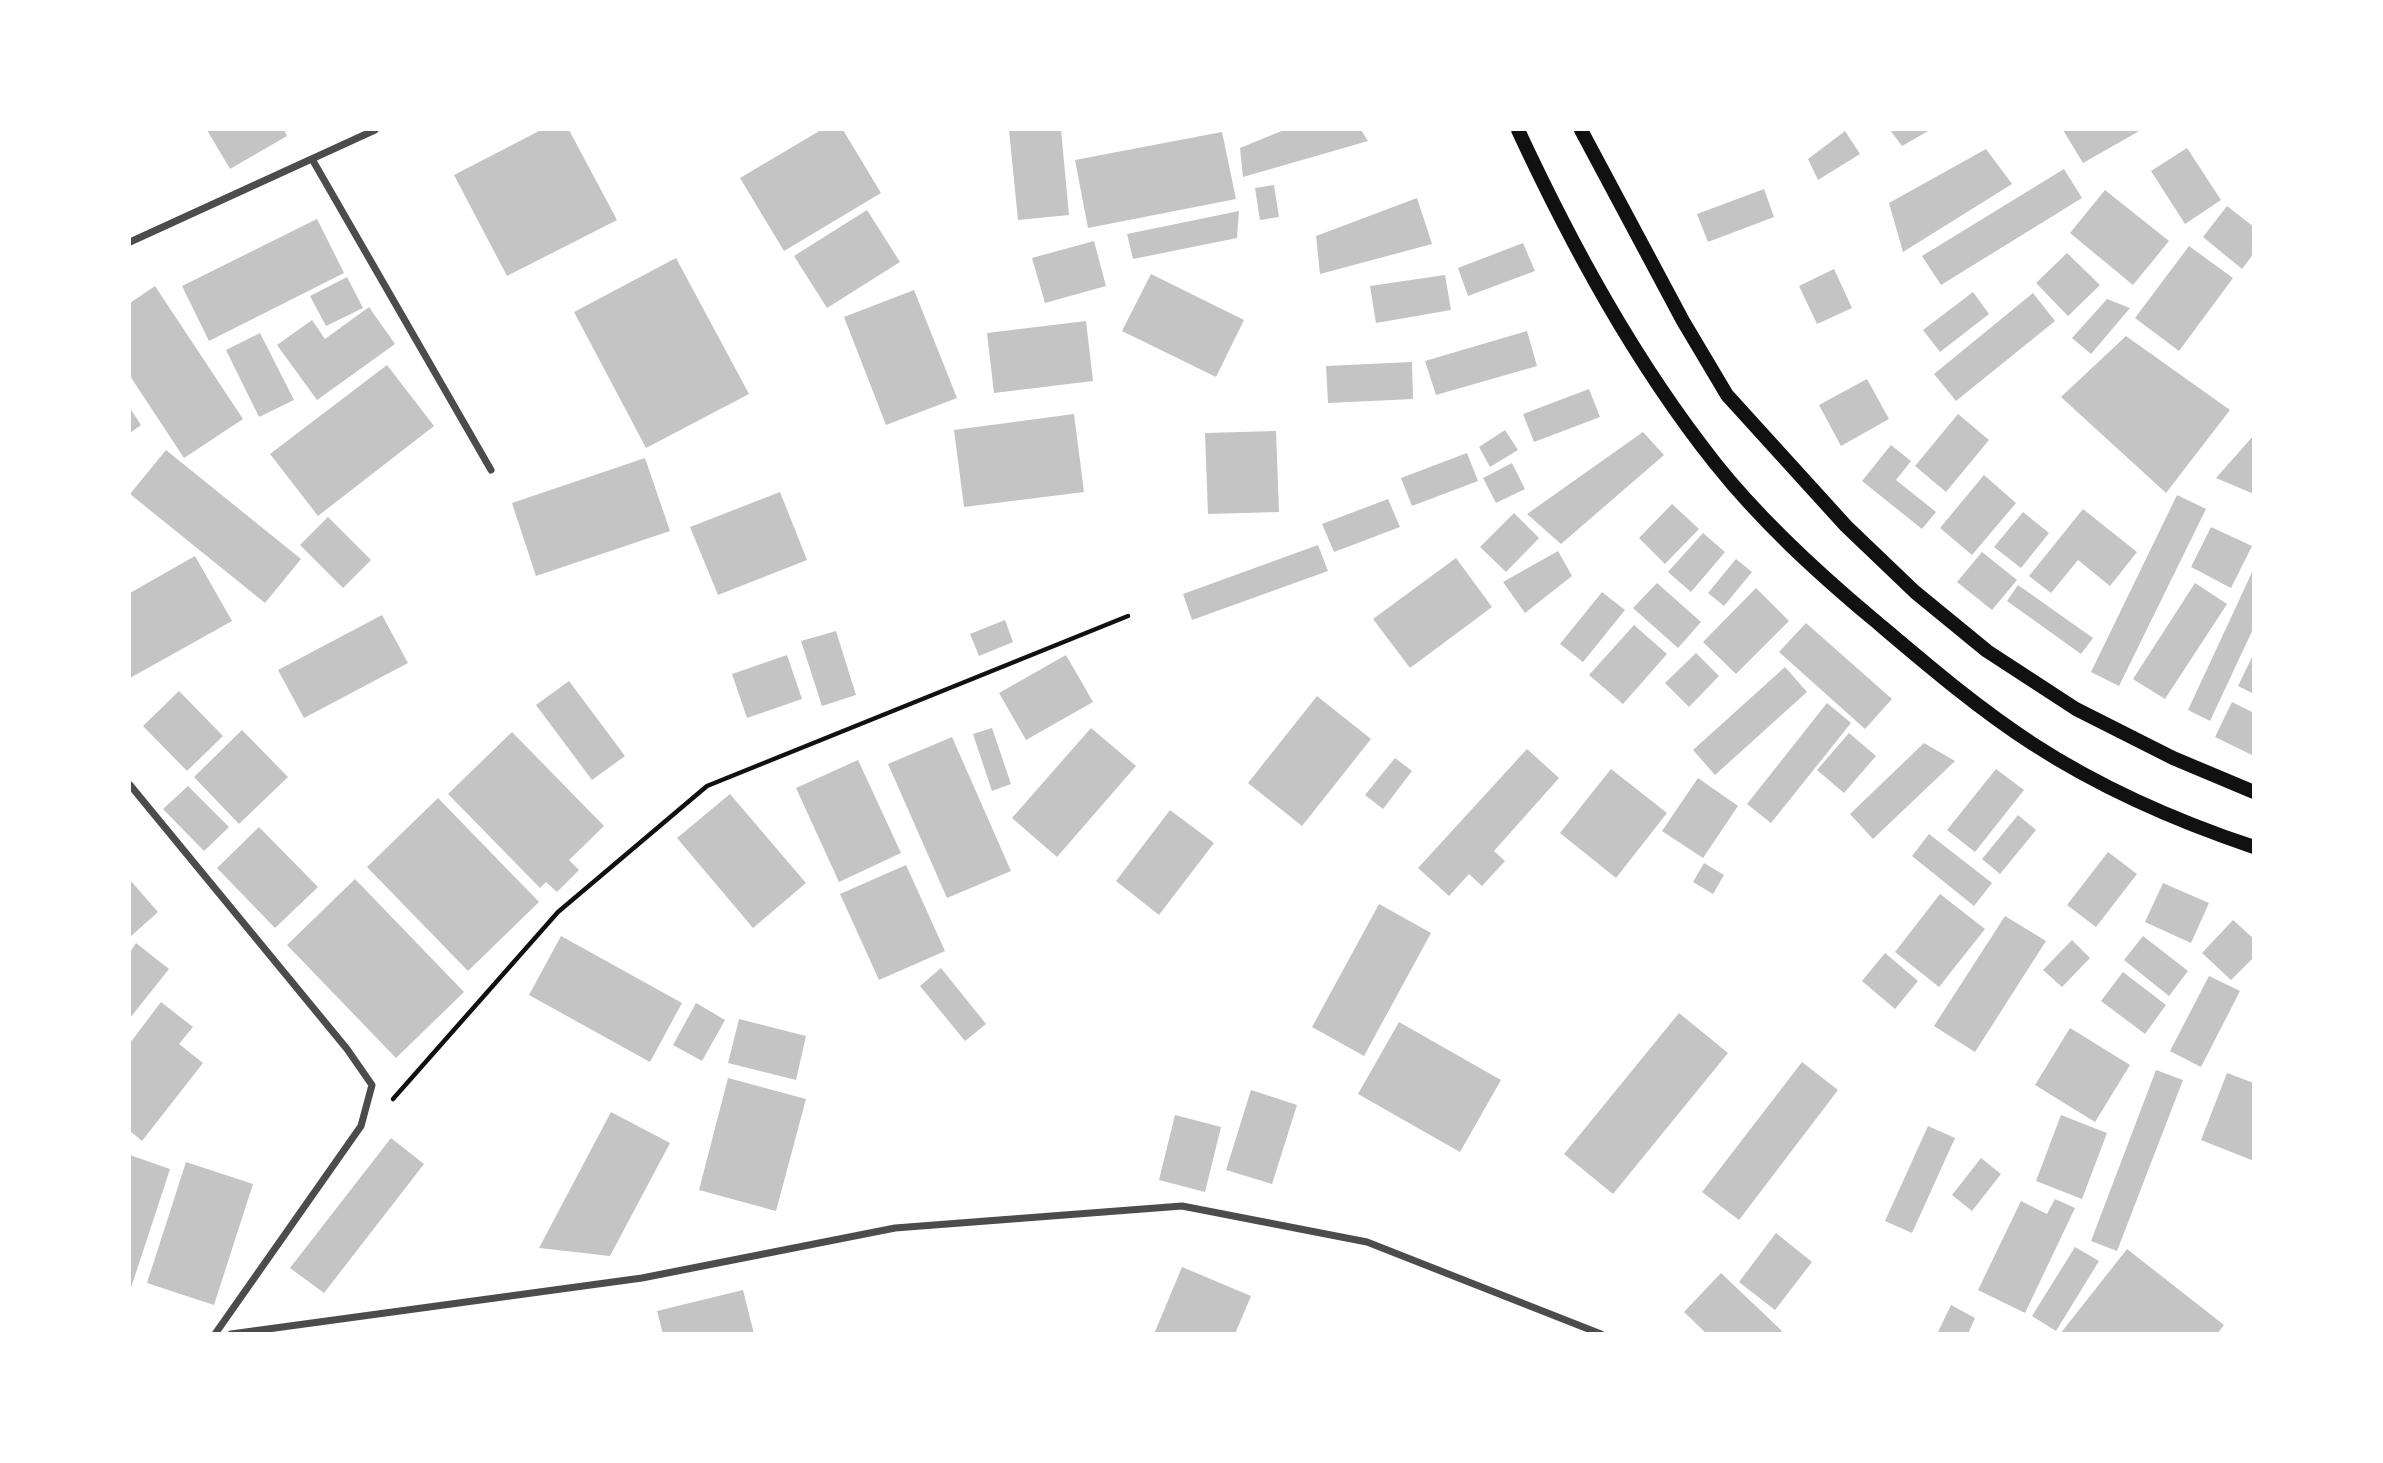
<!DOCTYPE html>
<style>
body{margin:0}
#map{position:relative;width:2383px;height:1463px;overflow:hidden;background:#fff;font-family:"IBM Plex Sans",sans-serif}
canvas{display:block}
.frame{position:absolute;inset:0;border:131px solid #fff;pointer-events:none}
</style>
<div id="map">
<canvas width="2383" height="1463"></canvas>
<div class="frame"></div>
</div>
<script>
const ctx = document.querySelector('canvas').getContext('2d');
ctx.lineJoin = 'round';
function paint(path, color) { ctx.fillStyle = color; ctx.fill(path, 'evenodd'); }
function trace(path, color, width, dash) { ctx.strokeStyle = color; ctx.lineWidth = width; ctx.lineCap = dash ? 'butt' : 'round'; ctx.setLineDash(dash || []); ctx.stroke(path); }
paint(new Path2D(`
 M207 130H284L287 136 230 169Z
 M541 130H569L617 220 507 276 454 175Z
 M821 130H843L881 193 784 251 740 178Z
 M1009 130H1061L1069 215 1018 220Z
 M1284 130H1361L1368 141 1243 177 1240 148Z
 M1890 130H1930L1902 146Z
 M2063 130H2141L2083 163Z
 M1845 131 1860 154 1818 180 1808 159Z
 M1222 132 1236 199 1088 228 1075 160Z
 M2187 148 2221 200 2185 224 2151 171Z
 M1986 149 2012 184 1903 252 1889 203Z
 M2064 169 2082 198 1941 285 1922 256Z
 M1274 185 1279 217 1260 220 1255 188Z
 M1764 189 1774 217 1708 242 1697 214Z
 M2105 190 2169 241 2133 285 2070 233Z
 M1417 198 1432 244 1320 274 1316 236Z
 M2227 206 2254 227V253L2242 269 2203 237Z
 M867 210 900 262 827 308 794 256Z
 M1239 211 1237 238 1133 259 1127 234Z
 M317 219 344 273 209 341 182 286Z
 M1094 241 1106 286 1045 303 1032 258Z
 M1523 243 1535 271 1468 296 1458 268Z
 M2189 246 2233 278 2179 351 2135 318Z
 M2067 253 2100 285 2068 316 2036 283Z
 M676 258 749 394 646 448 574 312Z
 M1834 269 1852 308 1817 324 1799 286Z
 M1151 274 1244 320 1216 377 1122 331Z
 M1445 275 1451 310 1376 323 1370 286Z
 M347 277 363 308 326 326 310 296Z
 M155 286 243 419 184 458 130 376V303Z
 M914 290 957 398 886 425 844 317Z
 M1973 292 1989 314 1940 352 1923 330Z
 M2033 293 2055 321 1956 401 1934 374Z
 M2107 299 2130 308 2091 354 2072 338Z
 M369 307 395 344 317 400 277 345 312 320 325 339Z
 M1086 321 1093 381 994 393 987 333Z
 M1527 331 1537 366 1436 395 1425 361Z
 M260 333 294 400 259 417 226 350Z
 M2126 336 2230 410 2166 493 2061 397Z
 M1412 362 1413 399 1328 403 1326 366Z
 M387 365 434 426 318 516 270 454Z
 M1867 379 1889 419 1841 446 1819 405Z
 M1589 389 1600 417 1534 442 1523 414Z
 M130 408 141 425 130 433Z
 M1074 414 1084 492 964 507 954 430Z
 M1958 414 1989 440 1946 492 1915 466Z
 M1505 430 1518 450 1490 467 1479 447Z
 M1276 431 1279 512 1208 514 1205 433Z
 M1643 432 1664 455 1561 544 1527 514Z
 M2254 435V494L2216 478Z
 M1891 445 1911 461 1896 480 1936 512 1922 529 1862 481Z
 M166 450 301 559 265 603 130 494Z
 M1467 453 1478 481 1412 506 1401 478Z
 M645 458 670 531 536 576 512 503Z
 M1512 463 1525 489 1496 503 1483 478Z
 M1984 475 2016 503 1972 555 1940 528Z
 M780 492 807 560 718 595 690 527Z
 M2177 495 2206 509 2119 686 2091 672Z
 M1388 499 1400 527 1334 552 1322 524Z
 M1672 504 1699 529 1665 564 1639 538Z
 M2083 509 2137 552 2110 586 2078 560 2051 593 2029 576Z
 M2023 512 2049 533 2021 568 1994 547Z
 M1514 513 1539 538 1506 572 1480 547Z
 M328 517 371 560 343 588 300 545Z
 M2211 527 2252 546 2231 588 2191 567Z
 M1703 533 1725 552 1691 592 1668 572Z
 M1318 545 1328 571 1192 620 1183 594Z
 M1558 551 1572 576 1525 613 1503 582Z
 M1982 552 2017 580 1992 610 1957 582Z
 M195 556 232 621 130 678V593Z
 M1456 558 1492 607 1410 668 1373 619Z
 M1736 559 1752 572 1724 606 1708 593Z
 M2254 568V627L2210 721 2188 710Z
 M1657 583 1701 622 1678 648 1633 608Z
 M2195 583 2227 604 2165 699 2133 679Z
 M2018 585 2093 638 2081 654 2007 601Z
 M1756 588 1789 621 1736 674 1703 642Z
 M1602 592 1625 610 1583 662 1560 644Z
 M382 615 408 663 304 718 278 670Z
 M1005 620 1013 642 979 656 970 634Z
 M1806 623 1892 699 1865 729 1779 652Z
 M1634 625 1667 654 1623 704 1589 675Z
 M836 631 856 695 822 706 801 641Z
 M1696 653 1719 676 1689 707 1665 683Z
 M2254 653V694L2238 686Z
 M787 655 802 699 747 718 732 674Z
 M1066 655 1093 702 1026 740 999 693Z
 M1785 667 1807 692 1715 775 1693 750Z
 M569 681 625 756 592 780 536 705Z
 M179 691 223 736 187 771 143 726Z
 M1317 696 1371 739 1302 826 1248 783Z
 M2232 702 2254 713V756L2215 737Z
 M1827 703 1851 723 1771 823 1747 804Z
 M992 728 1011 784 992 791 973 734Z
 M1091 728 1136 766 1057 857 1012 818Z
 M242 730 288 777 239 824 194 777Z
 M512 732 604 826 569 860 579 870 557 892 546 882 540 888 448 794Z
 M1849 733 1876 756 1844 793 1817 770Z
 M952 737 1011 871 947 898 888 764Z
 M1924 743 1955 761 1873 839 1850 814Z
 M1527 749 1559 778 1494 851 1505 861 1482 886 1469 874 1449 896 1418 868Z
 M1395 758 1412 771 1383 809 1365 795Z
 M858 760 901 853 839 882 796 788Z
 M1611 769 1667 813 1616 878 1560 833Z
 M1996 769 2024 790 1975 852 1947 830Z
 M1698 778 1738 806 1703 858 1662 831Z
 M188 786 229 827 204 851 163 809Z
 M730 794 806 883 753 928 677 838Z
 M438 798 539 902 468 971 367 867Z
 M1170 810 1214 843 1159 915 1116 881Z
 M2018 815 2036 830 2000 874 1982 859Z
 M259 827 318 887 275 928 217 868Z
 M1929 834 1992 883 1974 906 1912 856Z
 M2108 852 2137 874 2096 927 2067 905Z
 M1704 863 1724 875 1713 894 1693 882Z
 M906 865 945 951 879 980 840 894Z
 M355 879 464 992 396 1058 287 945Z
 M130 880 158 912 130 937Z
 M2163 883 2209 903 2191 943 2145 922Z
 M1940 894 1985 929 1939 987 1895 952Z
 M1379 904 1431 933 1364 1056 1312 1027Z
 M2005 916 2046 941 1975 1052 1934 1026Z
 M2233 920 2254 939V957L2231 980 2202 953Z
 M561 936 682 1003 650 1062 529 995Z
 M2143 936 2188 971 2169 996 2124 960Z
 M2072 940 2090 958 2062 987 2043 970Z
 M136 943 169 969 130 1018V952Z
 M1885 953 1918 981 1895 1009 1862 981Z
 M941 968 986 1024 965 1041 920 986Z
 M2123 972 2166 1005 2145 1034 2101 1001Z
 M2209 976 2240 991 2201 1067 2170 1051Z
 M161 1002 193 1027 179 1044 203 1063 142 1141 130 1131V1043Z
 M696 1003 725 1020 702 1061 673 1045Z
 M1679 1013 1728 1053 1613 1194 1564 1154Z
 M739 1019 806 1036 796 1080 728 1063Z
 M1399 1022 1501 1080 1460 1152 1358 1094Z
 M2070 1028 2130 1065 2095 1122 2035 1085Z
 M1802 1062 1838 1090 1739 1220 1702 1192Z
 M2156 1070 2183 1080 2117 1251 2091 1241Z
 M2227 1073 2254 1083V1161L2201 1140Z
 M728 1078 806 1099 776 1211 699 1190Z
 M1251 1090 1297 1105 1272 1184 1226 1170Z
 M611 1112 670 1143 610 1256 539 1248Z
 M1175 1115 1221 1127 1205 1192 1159 1180Z
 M2061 1115 2107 1133 2082 1199 2036 1181Z
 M1928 1126 1955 1138 1912 1233 1885 1221Z
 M391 1138 424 1164 324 1293 290 1268Z
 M130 1155 170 1169 130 1291Z
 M1981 1158 2001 1174 1972 1211 1952 1195Z
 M186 1162 253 1184 214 1305 147 1283Z
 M2055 1199 2075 1208 2025 1313 1978 1290 2021 1201 2047 1214Z
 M1776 1233 1812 1262 1775 1310 1739 1282Z
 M2075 1247 2099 1261 2056 1331 2032 1316Z
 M2127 1249 2224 1325 2217 1334H2060Z
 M1182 1267 1251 1296 1235 1334H1154Z
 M1721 1273 1782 1331 1779 1334H1707L1684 1312Z
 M743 1290 754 1334H663L657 1311Z
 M1951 1305 1975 1318 1968 1334H1937Z`), '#c4c4c4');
trace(new Path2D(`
 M393 1099 558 912 707 786 1128 616`), '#111', 4.5);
trace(new Path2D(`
 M312 159 491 470
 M130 242 375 130
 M130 785 347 1049 372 1085 361 1126 215 1334
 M231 1334 642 1278 895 1228 1182 1206 1367 1242 1601 1334`), '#4c4c4c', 7);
trace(new Path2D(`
 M1518 130C1572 246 1635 362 1715 463 1761 521 1817 572 1873 619 1925 663 1976 707 2033 744 2101 788 2176 821 2254 847
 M1581 130 1683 321 1727 395 1846 526 1915 592 1987 651 2076 709 2173 758 2254 792`), '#111', 14);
</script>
